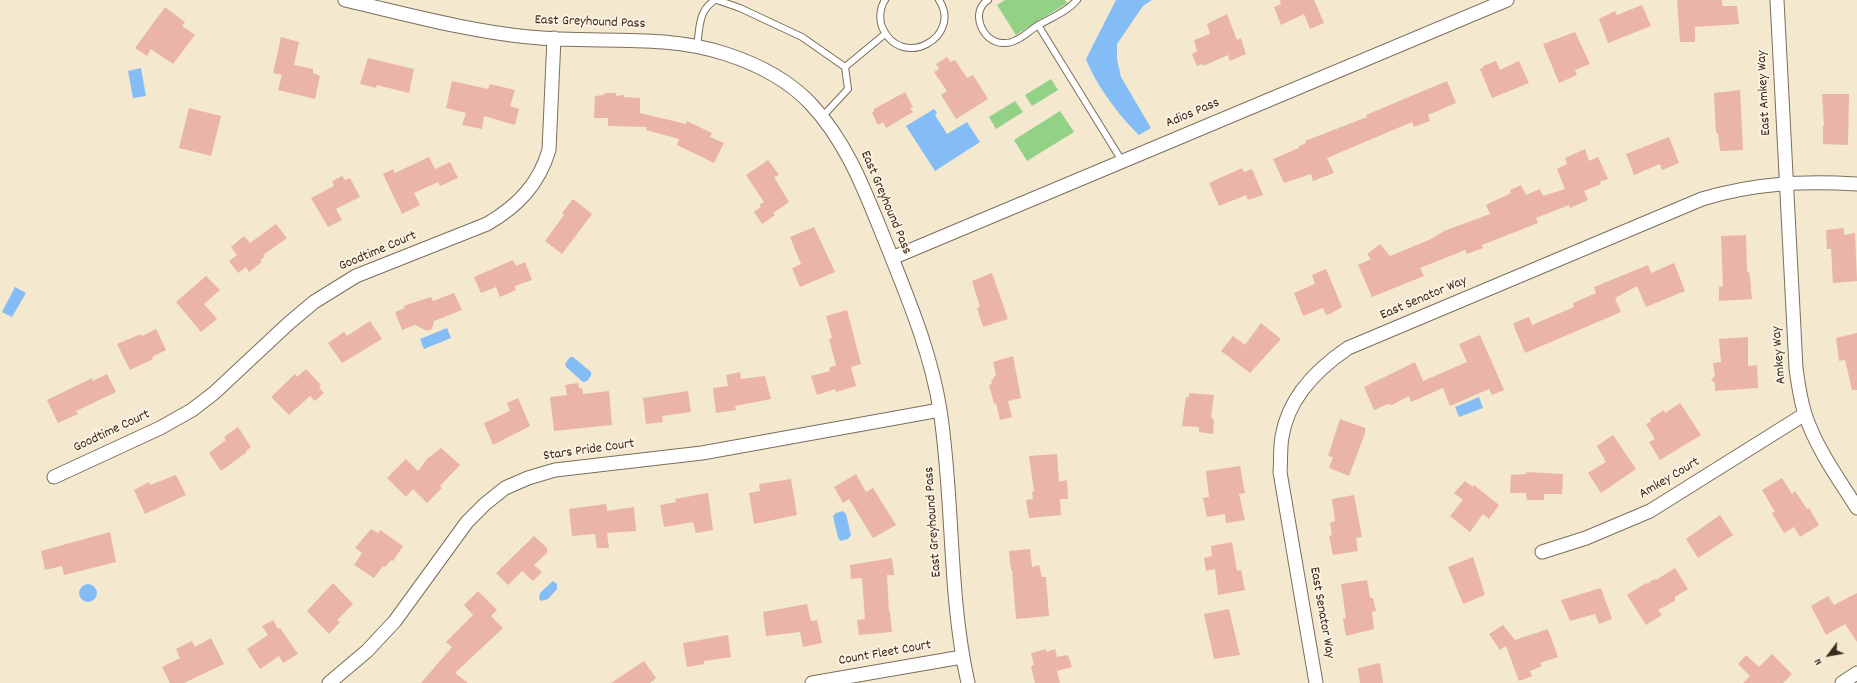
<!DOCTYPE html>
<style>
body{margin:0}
#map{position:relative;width:1857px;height:683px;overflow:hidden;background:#f4e9ce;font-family:Dekko,sans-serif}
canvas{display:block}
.north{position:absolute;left:1809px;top:635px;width:40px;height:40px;-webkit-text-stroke:3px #fcf5e5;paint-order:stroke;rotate:238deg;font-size:11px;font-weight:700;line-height:16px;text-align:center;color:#3b2a1e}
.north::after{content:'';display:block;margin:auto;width:14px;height:18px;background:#3b2a1e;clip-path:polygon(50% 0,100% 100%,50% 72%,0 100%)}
</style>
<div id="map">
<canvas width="1857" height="683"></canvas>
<div class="north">N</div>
</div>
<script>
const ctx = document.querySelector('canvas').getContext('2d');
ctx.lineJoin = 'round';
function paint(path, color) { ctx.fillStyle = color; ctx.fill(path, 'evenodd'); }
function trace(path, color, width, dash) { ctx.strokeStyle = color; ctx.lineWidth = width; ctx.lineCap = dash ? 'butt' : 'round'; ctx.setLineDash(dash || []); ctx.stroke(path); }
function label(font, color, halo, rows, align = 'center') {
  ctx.font = font + ' Dekko,sans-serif'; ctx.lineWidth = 3.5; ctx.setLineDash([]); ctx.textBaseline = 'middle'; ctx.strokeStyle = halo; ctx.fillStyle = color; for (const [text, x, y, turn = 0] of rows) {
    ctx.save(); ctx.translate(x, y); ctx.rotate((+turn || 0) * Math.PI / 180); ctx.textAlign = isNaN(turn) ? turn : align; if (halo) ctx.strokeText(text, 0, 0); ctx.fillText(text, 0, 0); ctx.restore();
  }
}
paint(new Path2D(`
 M1005 0H1065L1067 3 1016 35 997 5Z
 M1051 79 1058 90 1032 106 1025 95Z
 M1015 101 1023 112 996 129 989 117Z
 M1060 111 1074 132 1027 161 1014 140Z`), '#93d186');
paint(new Path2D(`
 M1116 0H1152L1143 6 1117 44V59L1121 77 1151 128 1139 135C1119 116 1096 85 1086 59Z
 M141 68 146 96 133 98 128 71Z
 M934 109 937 113 935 115 947 134 967 122 980 142 935 171 906 126Z
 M15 287 26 293 12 317 2 312Z
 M447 328 451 338 424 349 420 339Z
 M570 357H573L591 372V376L587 381 583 382 566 367 565 364Z
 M1479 397 1483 408 1459 417 1455 407Z
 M843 511 846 514 851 535 848 539 841 541 838 538 833 516 836 513Z
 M553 581 557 584V589L548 599 541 601 539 599 540 593Z
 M79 593a9 9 0 1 1 18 0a9 9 0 1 1-18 0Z`), '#84bdf5');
paint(new Path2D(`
 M1280 0H1314L1324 23 1310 29 1304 14 1281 25 1274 7 1281 4Z
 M1677 0H1722V6H1737L1739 24 1695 27V42H1680Z
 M1642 5 1651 26 1608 43 1599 19 1615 11 1617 15Z
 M165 7 185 22 182 26 195 35 173 64 151 49 147 56 135 48Z
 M1227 14 1237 40 1241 38 1246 54 1230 61 1228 55 1203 66V64L1197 66 1192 54 1197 51 1194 40 1210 34 1207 24Z
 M1575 32 1590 64 1575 70 1577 75 1559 83 1543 44Z
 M281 37 299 42 294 65 313 69V73L320 76 315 99 278 90 282 75 273 73Z
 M947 57 950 62 955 60 967 78 973 75 988 99 956 119 941 95 947 91 934 72 939 69 936 64Z
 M368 58 414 69 409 93 377 85 376 88 360 84Z
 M1496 61 1500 70 1519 61 1529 83 1492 98 1480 69 1484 67 1483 66Z
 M452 81 488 89 490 84 515 90 510 106 519 109 515 125 484 116 482 129 462 125 466 113 446 108Z
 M1447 81 1456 103 1428 115 1430 121 1414 127 1412 122 1327 158 1334 173 1313 181 1311 174 1284 183 1273 159 1299 148V146L1306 143 1305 141 1367 117 1366 115Z
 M1740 90 1743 150 1720 151 1718 133H1716L1714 93Z
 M905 92 913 107 910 108 913 112 886 128 883 122 878 125 872 113 874 111V109Z
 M605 93H616V96L624 95V97L640 98V113L686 124 687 121 712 133 710 137 724 143 714 163 677 145 679 139 646 130 647 127 608 126V118H594L595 96 604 95Z
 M1822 94H1849L1848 145 1823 144V126H1824Z
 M189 108 221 116 211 156 179 148Z
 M1669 137 1679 163 1662 170 1660 164 1634 175 1626 154Z
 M1585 149 1589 161 1598 157 1608 179 1599 182 1601 184 1584 191 1588 200 1570 208 1569 205 1536 218 1538 223 1482 245 1483 248 1467 254 1465 250 1420 268 1424 276 1372 297 1358 265 1371 259 1367 254 1380 244 1390 256 1429 240 1444 231 1490 214 1486 205 1511 193 1510 190 1521 185 1526 195 1540 189 1543 196 1565 189 1557 169 1567 164 1565 158Z
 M429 157 435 169 450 162 458 178 440 186 438 182 414 193 420 205 402 214 383 174 393 169 395 173Z
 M768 160 779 175 774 177 789 202 773 213 775 215 762 224 754 212 761 207 759 205 764 202 746 175Z
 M1242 168 1244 172 1252 169 1263 195 1248 200 1246 195 1219 206 1209 183Z
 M342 176 345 180 350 178 360 197 336 209 342 220 328 227 311 198 334 186 332 181Z
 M573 199 592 214 562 254 545 241 564 215 562 213Z
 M276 224 287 238 263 255 265 257 260 260 262 262 249 272 246 267 238 273 229 261 237 255 231 247 244 236 250 243Z
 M814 227 835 272 800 287 792 268 801 264 790 237Z
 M1844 228V235L1855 233 1857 281 1833 283 1831 249H1827L1826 230Z
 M1746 235 1747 272H1749L1750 277 1752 299 1719 301V287L1723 286 1721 236Z
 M513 260 516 266 525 262 532 280 515 286 516 290 500 297 496 287 481 293 474 277Z
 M1674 263 1685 291 1646 307 1637 286 1615 298 1621 312 1525 353 1513 324 1516 322 1529 317 1532 325 1574 307 1573 303 1596 293 1594 287 1648 265 1651 273Z
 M1326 269 1342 307 1330 314 1326 315 1323 308 1303 316 1294 293 1315 284 1312 275Z
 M992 273 1008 319 983 327 977 308 980 307 972 281Z
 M206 276 220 290 204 304 217 319 201 332 176 302Z
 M454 293 462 310 434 321 432 329 427 331 415 325 402 330 395 312 405 308 403 306 431 297 433 301Z
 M847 310 861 364 851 367 856 386 836 392 835 389 817 395 811 376 830 371 829 368 836 365 829 339 832 338 826 316Z
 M370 321 382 339 342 363 328 343 344 332 347 336Z
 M1261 323 1281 339 1250 373 1221 351 1233 336 1245 345Z
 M156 329 166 350 152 357 153 359 130 370 117 344 141 334 142 336Z
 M1857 333V390H1852L1845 360 1839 361 1836 338Z
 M1480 335 1504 390 1492 395 1489 389 1450 406 1443 388 1411 402 1409 396 1392 405 1388 404 1374 410 1364 387 1415 362 1423 381 1467 362 1459 344Z
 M1748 337V366L1757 365 1758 388 1715 391V383L1711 380 1715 376 1713 363 1721 362 1719 339Z
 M1013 356 1021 398 1008 401 1012 417 1000 420 996 403 994 404 989 385 992 384 991 380 994 379V376L996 375 993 362Z
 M306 369 321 385 319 387 324 393 315 401 310 396 289 415 271 397 295 374 297 377Z
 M740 372 741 379 765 376 771 399 735 406 736 410 716 413 713 388 728 386 726 375Z
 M107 374 116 392 76 411 78 414 58 423 47 400 92 378 93 381Z
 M578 383 579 388H582L583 394 609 391 612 425 554 431 550 397 567 395 565 385Z
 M688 391 691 412 662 416 663 422 646 424 643 398Z
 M1189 393 1214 395 1211 418 1214 419 1213 434 1199 432V427L1182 426 1186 397H1189Z
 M518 398 530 426 493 445 484 423 510 411 507 403Z
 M1680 403 1701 435 1660 460 1649 442 1655 439 1646 424 1652 421 1650 419 1664 410 1665 413Z
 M1340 419 1365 428V433L1349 476 1329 468 1333 457 1328 456Z
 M238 427 251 447 246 451 247 452 221 471 209 453 226 440 224 437Z
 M1613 435 1636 469 1601 493 1588 473 1606 462 1597 446Z
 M441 448 460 465 440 486 442 488 427 503 413 489 406 497 387 478 406 459 418 471 427 459Z
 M1057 454 1059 482 1067 480 1068 499H1060L1061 515 1029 518 1026 500 1033 499 1032 492 1034 491 1029 456Z
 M1240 466 1245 493 1239 494 1245 520 1226 523 1225 514 1207 517 1203 498 1209 497 1206 471Z
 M1526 472 1563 474 1562 494H1544V500H1527L1526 493H1510L1511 475 1526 474Z
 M856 474 866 492 873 488 896 525 873 538 849 499 843 503 834 487Z
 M176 475 186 495 145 514 134 490 149 482 150 485Z
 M1782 478 1792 494 1795 491 1807 509 1809 508 1819 525 1800 537 1794 527 1784 533 1772 513 1775 512 1762 490Z
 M791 479 797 515 754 524 749 493 760 491 759 484Z
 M1465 481 1473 487 1474 485 1499 505 1489 519 1483 514 1470 532 1450 516 1463 500 1454 493Z
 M708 493 713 530 696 533 693 522 664 527 660 505 676 502 675 499Z
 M1354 495 1362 537 1356 538 1358 551 1333 555 1329 536 1332 535 1330 523 1335 521 1332 499Z
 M606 504 607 511 634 507 636 531 607 533 609 548H597L595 534 572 536 569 509Z
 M1720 515 1733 535 1698 558 1686 539Z
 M371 529 378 533 380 530 403 546 393 561 391 560 385 567 383 566 374 578 354 565 362 553 355 548Z
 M110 532 116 562 64 575 62 566 45 570 41 551Z
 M534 536 547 548V553L534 565 542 572 533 581 522 571 508 585 496 573Z
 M1232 542 1237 571 1241 570 1245 590 1218 595 1215 569 1206 571 1204 558 1212 556 1211 546Z
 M1030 549 1032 567 1039 565 1042 577H1046L1049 616 1016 619 1012 570H1011L1009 551Z
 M1473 557 1485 595 1463 604 1448 567Z
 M892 558 894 575H887L889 612H890L892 632 859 635 857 620 865 619 862 578 851 579 850 565Z
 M1675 568 1688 589 1675 597V601L1658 610 1662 615 1646 625 1627 595 1646 583 1647 584 1654 579 1656 580Z
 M1367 580 1370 598H1373L1376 611 1372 612 1374 629 1346 636 1343 619 1346 618 1341 584Z
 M333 583 353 604 337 620 340 622 329 634 307 611Z
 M1601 588 1612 619 1599 624 1595 614 1570 621 1561 600Z
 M478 591 497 610 491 616 503 628 455 673 468 683H421L452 647 446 642 473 615 464 605Z
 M1857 593V642L1845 624 1826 635 1811 606 1828 596 1834 605Z
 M807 604 811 621 817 620 822 643 803 647 800 632 766 636 763 612Z
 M1229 609 1240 655 1214 659 1204 614Z
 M273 620 278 629 280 628 298 654 283 663 279 656 260 669 247 649 268 635 262 626Z
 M1503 625 1515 640 1548 629 1558 657 1540 663 1542 666 1530 671 1532 676 1519 681 1506 646 1500 650 1489 634Z
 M728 635 731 657 704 661V664L687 667 683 643Z
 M211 638 224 664 184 683H170L162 667 180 658 176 649 192 641 195 647Z
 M1046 649V652L1055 649 1057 657 1068 655 1072 667 1057 671 1060 683H1035L1031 666 1034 665 1031 653Z
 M1772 654 1792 674 1783 683H1743L1750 676 1738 664 1746 655 1759 667Z
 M644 661 656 678 650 683H611Z
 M1380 663 1383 683H1360L1358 668Z`), '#eab4a6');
const service = new Path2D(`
 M717 0 740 8 802 37 845 67 848 89 822 117
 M885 0C880 7 879 19 882 27 902 72 963 36 939 0
 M988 0C969 12 983 44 1004 43 1007 43 1013 42 1016 40 1024 37 1031 29 1039 25 1052 17 1067 12 1077 0
 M1038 25 1122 161
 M697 46C700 27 698 11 715 0
 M845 67 885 34`);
const minor = new Path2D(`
 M345 0C406 14 467 31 529 37 594 44 663 33 726 54 757 64 787 79 810 103 849 144 867 197 888 248 909 301 931 353 940 410 954 500 948 594 968 683
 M1777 0 1796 368C1798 383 1800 399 1805 414 1816 448 1838 478 1857 508
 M892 258 1507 0
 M54 477 160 428 192 410 214 393 289 323 314 302 356 276 487 224C518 206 539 184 549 150L554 38
 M1542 552 1586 538 1650 511 1805 414
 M329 683 367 651 395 621 467 522 485 504 505 488 528 478 555 470 702 453 940 410
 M812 683 962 657
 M1316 683 1280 472C1281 460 1280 448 1282 437 1288 398 1317 369 1348 348L1702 199C1755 183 1802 181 1857 184
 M1842 683 1857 673`);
trace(service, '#7c6d5c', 8);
trace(minor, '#7c6d5c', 15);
trace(service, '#fff', 6);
trace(minor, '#fff', 13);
label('14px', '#3b2a1e', '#fcf5e5', [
 ["East Greyhound Pass",590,23,2],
 ["East Amkey Way",1765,93,-93],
 ["Adios Pass",1193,114,-23],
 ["East Greyhound Pass",885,203,67],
 ["Goodtime Court",378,252,-23],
 ["East Senator Way",1424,299,-23],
 ["Amkey Way",1780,355,-95],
 ["Goodtime Court",112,432,-25],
 ["Stars Pride Court",589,451,-8],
 ["Amkey Court",1670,479,-31],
 ["East Greyhound Pass",934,522,-94],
 ["East Senator Way",1321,613,80],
 ["Count Fleet Court",885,654,-10]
]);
</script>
